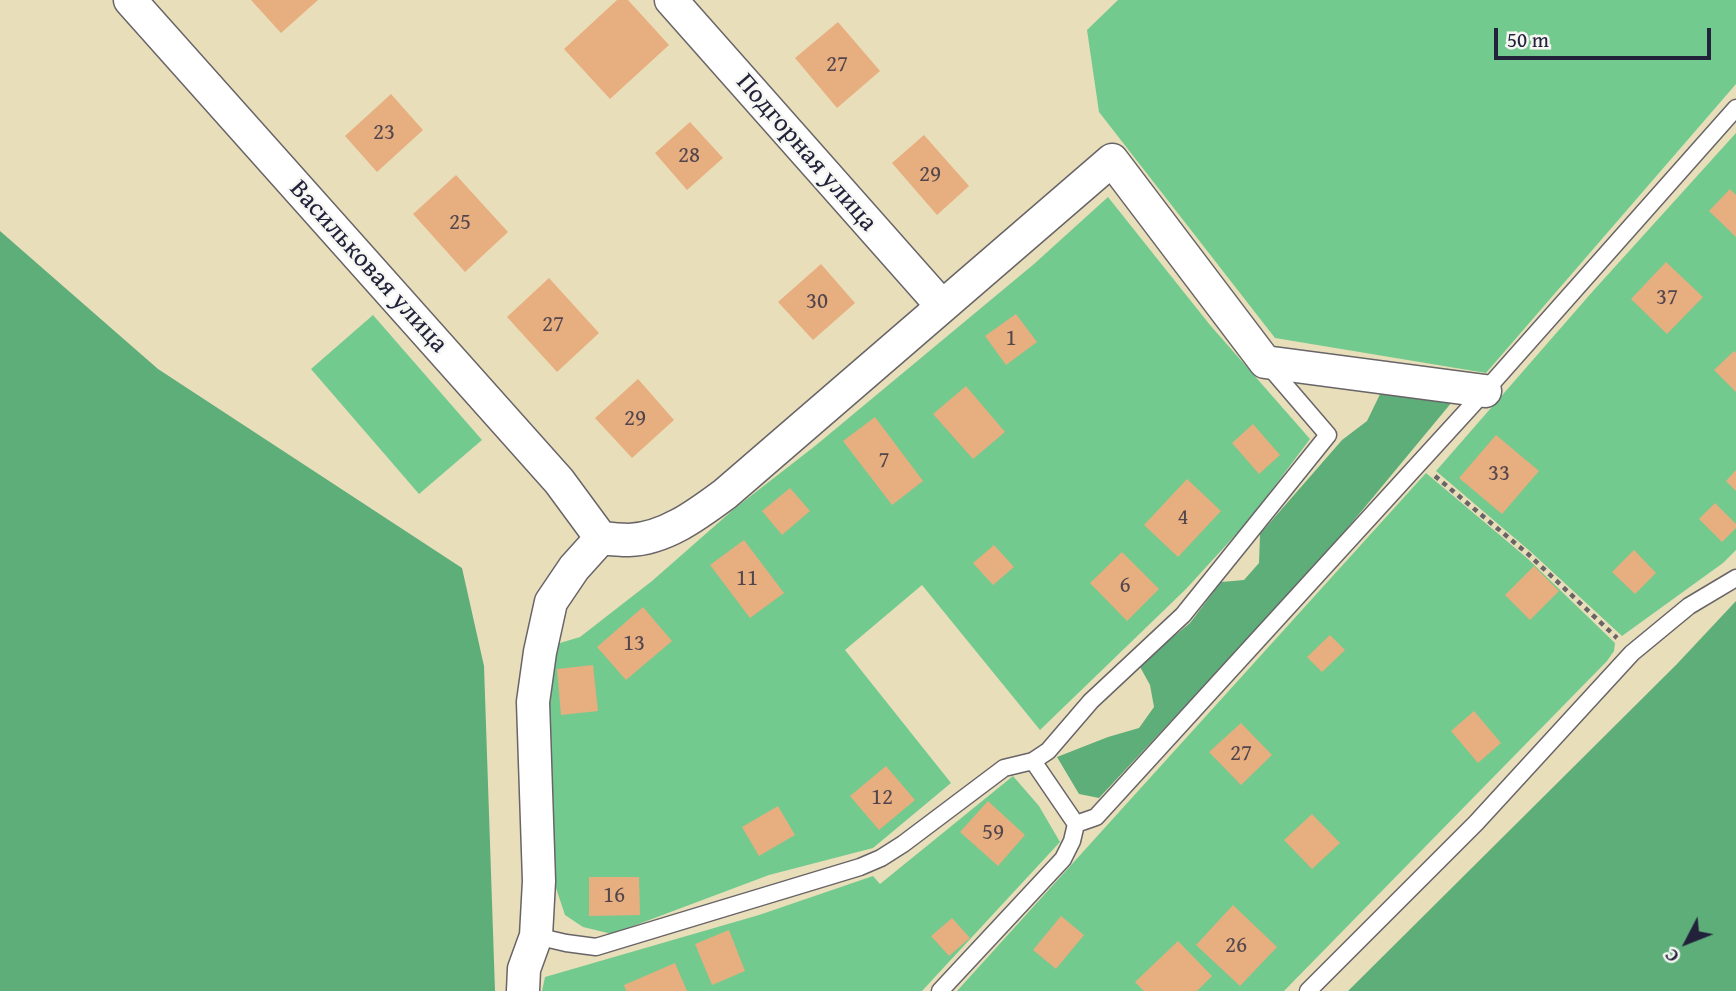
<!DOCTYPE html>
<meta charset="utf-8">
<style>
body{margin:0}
#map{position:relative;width:1736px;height:991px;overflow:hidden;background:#e9deba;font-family:"Gentium Book Plus",serif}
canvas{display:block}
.north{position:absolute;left:1652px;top:907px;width:70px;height:70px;-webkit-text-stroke:5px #f6f6f2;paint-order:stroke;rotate:228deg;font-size:19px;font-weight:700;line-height:28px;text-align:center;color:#22223b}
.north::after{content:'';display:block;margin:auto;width:24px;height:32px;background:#22223b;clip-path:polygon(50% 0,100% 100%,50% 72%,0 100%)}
.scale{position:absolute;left:1494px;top:28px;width:217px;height:32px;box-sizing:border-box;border:4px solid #22223b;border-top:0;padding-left:9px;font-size:21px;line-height:24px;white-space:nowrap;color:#22223b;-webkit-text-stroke:5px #f6f6f2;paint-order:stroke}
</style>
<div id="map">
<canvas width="1736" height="991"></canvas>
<div class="north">С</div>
<div class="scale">50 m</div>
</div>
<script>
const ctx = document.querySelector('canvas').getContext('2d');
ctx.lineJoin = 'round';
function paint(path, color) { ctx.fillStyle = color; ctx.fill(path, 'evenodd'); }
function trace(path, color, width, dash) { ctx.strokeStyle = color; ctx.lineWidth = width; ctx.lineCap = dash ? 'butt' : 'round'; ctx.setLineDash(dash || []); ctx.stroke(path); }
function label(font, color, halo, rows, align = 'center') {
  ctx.font = font + ' "Gentium Book Plus",serif'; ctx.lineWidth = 5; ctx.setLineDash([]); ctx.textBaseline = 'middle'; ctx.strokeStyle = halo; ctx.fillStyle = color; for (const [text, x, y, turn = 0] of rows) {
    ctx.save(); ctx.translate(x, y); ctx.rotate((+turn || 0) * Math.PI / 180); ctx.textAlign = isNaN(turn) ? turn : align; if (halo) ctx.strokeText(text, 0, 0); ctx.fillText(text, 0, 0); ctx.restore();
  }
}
paint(new Path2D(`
 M1118 0H1736V84L1486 373 1275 338 1099 112 1087 30Z
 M1736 133V550L1723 563 1622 636 1531 552 1436 471 1593 291Z
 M1108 197 1210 325 1310 439 1250 519 1186 589 1040 730 922 585 845 650 951 783 873 848 769 875 612 934 583 927 565 915 552 876 547 771 550 646 580 637 652 581 734 509 815 446 1034 264Z
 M373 315 482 440 419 494 311 369Z
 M1426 473 1527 558 1615 643 1614 651 1607 661 1284 991H957Z
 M1013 776 1039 806 1060 842 922 991H542L545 977 759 915 873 876 880 884Z`), '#73ca8f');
paint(new Path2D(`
 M0 231 158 369 462 568 484 666 495 991H0Z
 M1384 386 1452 402 1316 566 1099 798 1079 794 1057 757 1108 737 1139 728 1154 707 1150 685 1139 665 1190 623 1221 582 1244 580 1259 563 1260 534 1342 440 1367 421Z
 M1736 601V991H1348L1676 665Z`), '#5eae7a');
paint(new Path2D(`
 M251 0H318L281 33Z
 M617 0H628L669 45 610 99 564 49Z
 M838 22 880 71 837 108 795 58Z
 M391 94 423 130 377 172 345 136Z
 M690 122 723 158 687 190 655 153Z
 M924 135 969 186 937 215 892 163Z
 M456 175 508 232 465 272 413 214Z
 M1730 189 1736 195V237L1709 211Z
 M1666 262 1703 297 1667 334 1631 299Z
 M821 264 855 303 813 340 778 302Z
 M549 278 599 333 557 372 507 317Z
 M1016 314 1037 342 1006 365 985 336Z
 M1734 351 1736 353V392L1714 370Z
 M638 379 674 420 632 458 595 418Z
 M966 386 1005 432 973 459 933 414Z
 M875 417 923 481 892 505 843 441Z
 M1253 424 1280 455 1259 474 1232 443Z
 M1496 435 1539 471 1502 514 1459 478Z
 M1736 470V491L1726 481Z
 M1187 479 1221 511 1178 557 1144 525Z
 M790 488 810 511 782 535 762 511Z
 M1715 503 1736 524V528L1722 542 1699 519Z
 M744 540 784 593 750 618 710 565Z
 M994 545 1014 567 993 585 973 563Z
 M1634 550 1656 573 1635 594 1612 572Z
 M1122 552 1159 589 1127 621 1090 583Z
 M1534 566 1559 591 1530 620 1505 595Z
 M643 607 672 641 626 680 597 647Z
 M1330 635 1345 650 1322 672 1307 657Z
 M593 665 598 711 561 715 557 669Z
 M1474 711 1501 743 1478 763 1451 731Z
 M1241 723 1272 755 1241 785 1209 752Z
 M886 766 915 800 879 830 850 796Z
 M988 801 1025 835 998 866 960 832Z
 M778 806 795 835 759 856 742 827Z
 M1312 814 1340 843 1312 869 1284 840Z
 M589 877H639L640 915 589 916Z
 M1233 905 1277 947 1240 986 1196 945Z
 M1061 916 1084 935 1056 969 1033 950Z
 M952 918 970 938 949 956 931 936Z
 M729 930 745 971 712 985 695 944Z
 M1178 941 1212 976 1197 991H1144L1135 982Z
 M675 963 687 991H626L624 985Z`), '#e7ae80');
const lane = new Path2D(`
 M1076 824 1096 817 1485 391 1736 108
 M536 936 566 943 596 947 860 867 881 858 903 844 1004 768 1033 761 1048 751 1091 701 1183 615 1328 435 1267 364
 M940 991 1063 859 1072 841 1076 824 1033 761
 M1308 991 1476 823 1632 653 1689 606 1736 578`);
const street = new Path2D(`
 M130 0 559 481 601 538
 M671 0 942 306
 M601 538C610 539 620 540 629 540 665 539 698 514 725 494L1112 160 1265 362 1485 391
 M523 991 524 969 536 936 539 881 533 702 540 652 551 602 574 568 601 538`);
trace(lane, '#686467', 19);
trace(street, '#686467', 35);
trace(new Path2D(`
 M1435 476 1528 554 1617 638`), '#686467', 4.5, [5, 5]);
trace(lane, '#fff', 16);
trace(street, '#fff', 32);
label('23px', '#53454c', null, [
 ["27",837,65],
 ["23",384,133],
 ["28",689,156],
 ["29",930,175],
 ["25",460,223],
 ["37",1667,298],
 ["30",817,302],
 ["27",553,325],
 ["1",1011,339],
 ["29",635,419],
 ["7",884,461],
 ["33",1499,474],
 ["4",1183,518],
 ["11",747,579],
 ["6",1125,586],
 ["13",634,644],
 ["27",1241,754],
 ["12",882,798],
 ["59",993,833],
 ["16",614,896],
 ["26",1236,946]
]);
label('26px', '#22223b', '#f6f6f2', [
 ["Подгорная улица",806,153,49],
 ["Васильковая улица",368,267,48]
]);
</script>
